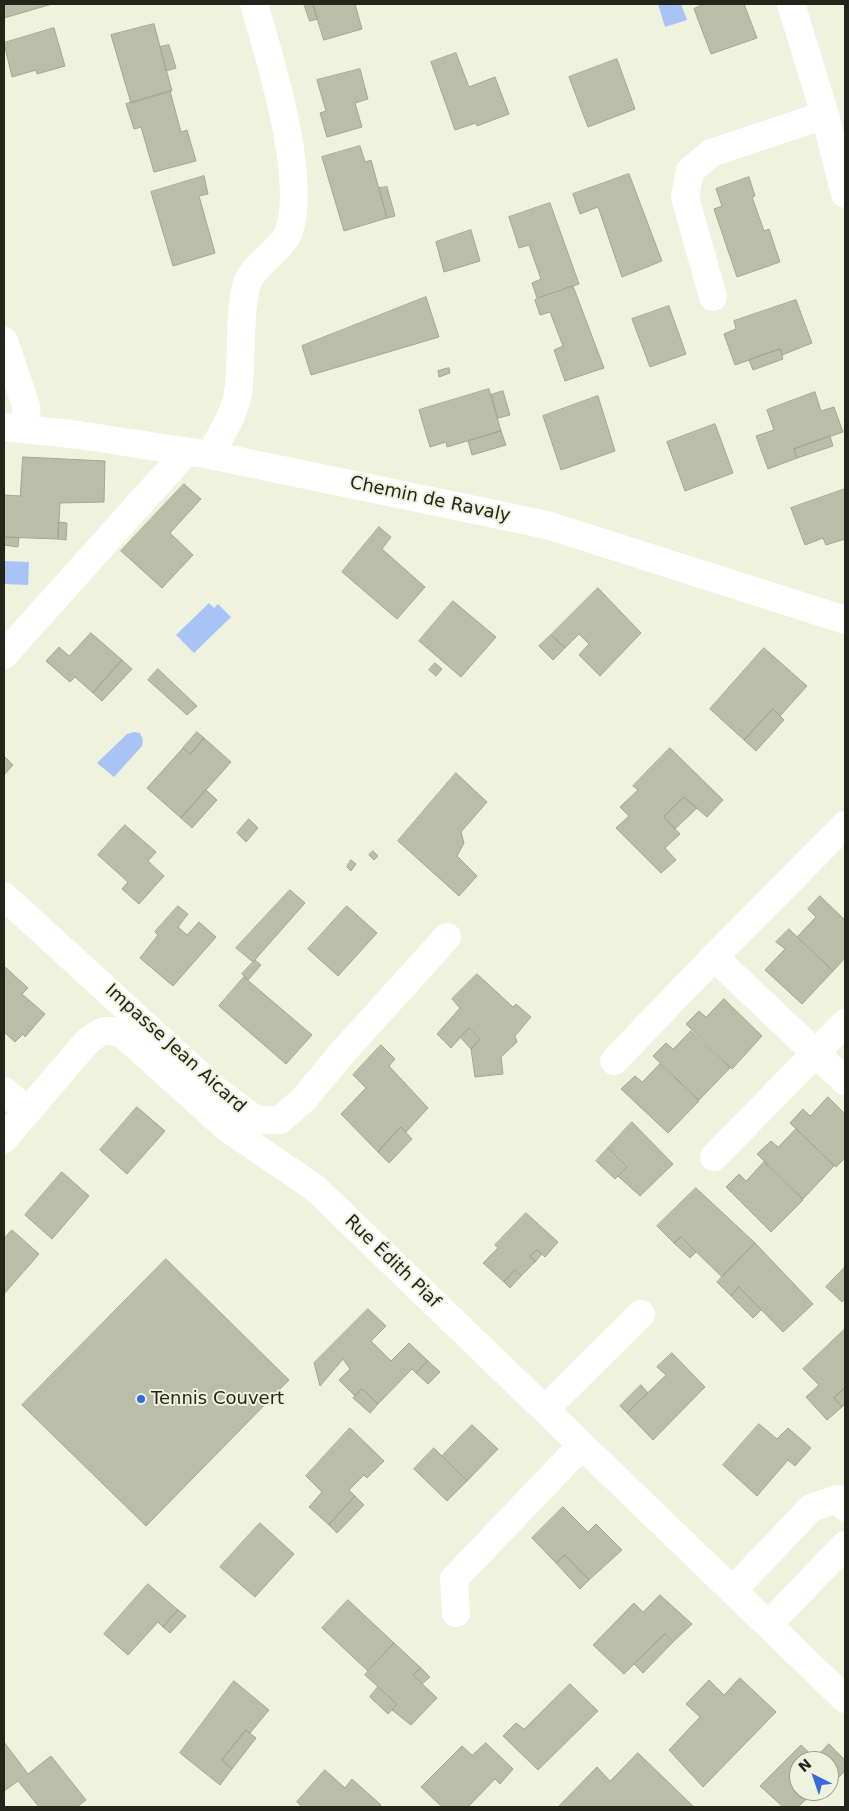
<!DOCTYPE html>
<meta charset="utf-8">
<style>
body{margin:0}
#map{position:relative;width:849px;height:1811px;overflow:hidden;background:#eff2dc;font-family:"DejaVu Sans",sans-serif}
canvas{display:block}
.frame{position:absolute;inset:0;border:5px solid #23251d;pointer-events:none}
.north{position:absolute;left:789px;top:1751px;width:50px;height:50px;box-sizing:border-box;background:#eff2dc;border:1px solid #9da090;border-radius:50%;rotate:319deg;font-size:14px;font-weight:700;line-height:20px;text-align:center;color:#23251d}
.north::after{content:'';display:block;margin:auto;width:18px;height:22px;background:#386bda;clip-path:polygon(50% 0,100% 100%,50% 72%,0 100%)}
</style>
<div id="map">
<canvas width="849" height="1811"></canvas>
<div class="frame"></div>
<div class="north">N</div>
</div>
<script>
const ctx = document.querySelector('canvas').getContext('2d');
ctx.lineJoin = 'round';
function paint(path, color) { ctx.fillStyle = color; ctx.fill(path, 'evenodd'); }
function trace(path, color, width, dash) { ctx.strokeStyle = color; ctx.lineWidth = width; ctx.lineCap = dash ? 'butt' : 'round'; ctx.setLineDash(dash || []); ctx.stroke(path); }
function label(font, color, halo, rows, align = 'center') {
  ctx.font = font + ' "DejaVu Sans",sans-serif'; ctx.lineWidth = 4; ctx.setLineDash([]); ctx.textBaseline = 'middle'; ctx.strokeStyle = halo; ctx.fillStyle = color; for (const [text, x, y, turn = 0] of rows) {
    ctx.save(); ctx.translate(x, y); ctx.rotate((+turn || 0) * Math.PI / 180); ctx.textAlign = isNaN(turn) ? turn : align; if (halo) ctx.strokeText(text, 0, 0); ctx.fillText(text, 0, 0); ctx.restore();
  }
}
paint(new Path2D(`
 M658 4H681L687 20 665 27Z
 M4 561 29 562 28 585 4 584Z
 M209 603 214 608 218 604 231 617 194 653 176 635Z
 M134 732 140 733 143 740 142 746 114 777 97 763 127 734Z`), '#a8c3f6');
const building = new Path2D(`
 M4 4H52L4 18Z
 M304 4H313L318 19 310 21Z
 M313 4H355L362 29 324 40Z
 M704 4H744L757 38 711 54 694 9Z
 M154 24 172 91 131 103 111 35Z
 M54 28 65 66 37 74 36 70 12 77 4 43Z
 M169 45 176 68 166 71 160 47Z
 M456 53 469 87 495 77 509 114 477 126 476 123 455 130 431 62Z
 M617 59 635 109 588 127 569 77Z
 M360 69 368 99 355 103 362 127 327 137 320 113 326 111 317 80Z
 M170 91 181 132 187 130 196 161 154 172 141 127 134 129 126 104Z
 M360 146 365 162 371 160 387 218 344 231 322 157Z
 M629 174 662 261 622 277 598 207 580 214 573 194Z
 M204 176 208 194 199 196 215 253 173 266 151 192Z
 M749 177 755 196 752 197 764 231 769 229 780 262 737 277 714 209 722 206 716 189Z
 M387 187 395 216 387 218 379 188Z
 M550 203 579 284 537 298 532 283 541 279 529 245 519 248 509 217Z
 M471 230 480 261 444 272 436 242Z
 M573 286 604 368 565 381 554 350 563 346 550 312 540 315 535 300Z
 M426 297 439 337 311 375 302 346Z
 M796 300 812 343 782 355 780 349 735 365 724 334 736 329 734 321Z
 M669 306 686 354 650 367 632 319Z
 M780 349 783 359 753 370 749 360Z
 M449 368 450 373 439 377 438 371Z
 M489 389 501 431 447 447 446 442 430 447 419 410Z
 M503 391 510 415 498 418 491 395Z
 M815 392 821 411 834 407 843 432 794 449 797 458 768 469 756 436 774 430 767 410Z
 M598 396 615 451 561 470 543 416Z
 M715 424 733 473 685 491 667 442Z
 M501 431 506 445 472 455 468 441Z
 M830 436 833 446 797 458 794 449Z
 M23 457 105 461 104 502 60 503 58 539 4 537V495L20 496Z
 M184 484 201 499 170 533 193 555 162 588 121 551Z
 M845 489V539L826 545 823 538 805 545 791 508Z
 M59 522 67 523 66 540 58 539Z
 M379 527 391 537 382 549 425 587 397 619 342 572Z
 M4 537 19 538 18 547 4 545Z
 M598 588 641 633 600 676 579 655 589 644 579 634 565 648 551 635Z
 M453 601 496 637 461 677 419 641Z
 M91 633 122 660 93 693 75 677 70 682 46 661 59 647 69 656Z
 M551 635 565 648 553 660 539 646Z
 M764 648 807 686 780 716 773 709 744 740 710 709Z
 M122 660 132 669 102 701 93 693Z
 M435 663 442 669 436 676 429 670Z
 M158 669 197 706 187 715 148 680Z
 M773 709 784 720 756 751 744 740Z
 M197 732 204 738 190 754 183 748Z
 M204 738 231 762 181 818 147 788 183 748 190 754Z
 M670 748 723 800 707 817 684 797 664 817 680 834 665 848 676 860 661 873 616 828 629 816 620 807 638 790 633 786Z
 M4 756 13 765 4 775Z
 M456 773 487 802 461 832 464 843 457 856 477 876 459 896 398 841Z
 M206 790 217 800 192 828 181 818Z
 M684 797 697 808 675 829 664 817Z
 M249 819 258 828 246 842 237 833Z
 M125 825 156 852 148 861 164 876 139 904 122 889 128 882 98 855Z
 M373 851 378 856 374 860 369 855Z
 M351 860 356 864 351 871 347 867Z
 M290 890 305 903 253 962 236 948Z
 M820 896 845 920V958L833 971 797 937 816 917 808 909Z
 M178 906 188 914 178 927 187 935 199 922 216 937 173 986 140 958 158 935 155 932Z
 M347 906 377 933 338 976 308 949Z
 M789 929 833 971 802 1004 765 970 785 949 776 942Z
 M255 960 261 965 248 980 242 974Z
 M4 966 28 988 22 994 45 1014 25 1037 23 1034 15 1042 4 1032Z
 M477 974 513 1007 516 1004 531 1017 515 1036 517 1042 501 1057 503 1074 475 1077 471 1049 480 1039 469 1028 451 1048 437 1034 460 1008 452 999Z
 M244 977 312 1035 286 1064 219 1006Z
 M724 999 762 1036 732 1069 686 1024 699 1011 706 1017Z
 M469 1028 480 1039 471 1049 460 1037Z
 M691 1031 730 1068 699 1100 653 1056 666 1043 673 1049Z
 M381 1045 395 1059 389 1066 428 1108 406 1132 401 1127 378 1152 341 1114 366 1088 353 1075Z
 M660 1064 699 1101 668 1133 621 1089 635 1076 642 1082Z
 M828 1097 845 1114V1158L836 1167 790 1123 803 1109 810 1116Z
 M137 1107 165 1131 127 1174 100 1150Z
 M632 1122 673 1164 640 1196 618 1176 627 1167 608 1148Z
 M401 1127 412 1139 389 1163 378 1152Z
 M796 1129 834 1166 803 1199 757 1154 771 1141 778 1147Z
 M608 1148 627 1167 615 1179 596 1161Z
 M764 1162 803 1200 771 1232 726 1187 739 1174 746 1181Z
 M62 1172 89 1196 52 1239 25 1215Z
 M696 1188 755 1243 722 1277 681 1237 674 1243 657 1226Z
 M526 1213 558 1242 545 1257 537 1250 530 1256 535 1262 521 1276 515 1270 504 1282 483 1263 498 1248 495 1245Z
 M12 1230 39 1254 4 1294V1239Z
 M681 1237 696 1252 690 1258 674 1243Z
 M755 1243 813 1304 783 1332 739 1287 731 1296 717 1282Z
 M537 1250 542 1254 535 1262 530 1256Z
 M166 1259 289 1380 146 1526 22 1405Z
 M845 1267V1298L842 1302 826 1287Z
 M515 1270 521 1276 510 1288 504 1282Z
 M739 1287 761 1310 753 1318 731 1296Z
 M368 1309 386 1326 371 1341 391 1361 409 1343 428 1361 416 1373 412 1369 378 1404 362 1389 355 1396 339 1380 350 1369 343 1359 320 1386 314 1363Z
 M845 1329V1388L834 1398 842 1407 827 1420 806 1397 819 1385 803 1369Z
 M672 1353 705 1387 653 1440 627 1413 666 1375 657 1367Z
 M428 1361 440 1372 428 1384 416 1373Z
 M641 1385 648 1393 627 1413 620 1406Z
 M845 1388V1404L842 1407 834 1398Z
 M362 1389 378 1404 370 1413 353 1398Z
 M759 1424 777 1439 788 1428 811 1448 795 1466 788 1460 757 1496 723 1465Z
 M472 1425 498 1449 467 1481 442 1456Z
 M350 1428 384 1461 367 1478 364 1475 349 1490 355 1496 329 1525 309 1507 322 1492 306 1476Z
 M434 1448 467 1481 447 1501 414 1469Z
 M355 1496 364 1505 337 1533 329 1525Z
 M563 1507 588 1532 596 1524 622 1550 589 1580 565 1555 556 1563 532 1538Z
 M260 1523 294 1554 255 1597 220 1567Z
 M565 1555 589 1580 580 1589 556 1563Z
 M148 1584 178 1610 163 1627 158 1622 128 1655 104 1634Z
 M660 1595 692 1624 673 1642 665 1634 624 1674 593 1645 634 1603 643 1612Z
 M348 1600 394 1643 368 1671 322 1628Z
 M178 1610 186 1616 170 1633 163 1627Z
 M665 1634 673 1642 643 1673 634 1664Z
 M394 1643 421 1668 413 1675 437 1698 411 1725 392 1710 397 1704 365 1675Z
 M421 1668 430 1677 422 1684 413 1675Z
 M740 1678 776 1712 703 1787 669 1750 700 1717 686 1704 709 1680 724 1695Z
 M234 1681 269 1710 250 1733 246 1730 222 1760 232 1769 220 1785 180 1753Z
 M570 1684 598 1711 538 1770 503 1736 516 1723 524 1729Z
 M378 1687 397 1704 388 1714 370 1697Z
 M246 1730 256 1738 232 1769 222 1760Z
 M4 1742 28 1774 51 1756 86 1800 77 1807H39L18 1781 4 1791Z
 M486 1743 513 1769 500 1784 495 1779 468 1807H442L421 1787 462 1746 472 1755Z
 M829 1744 845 1760V1771L829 1787V1761H799V1791H825L818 1798 813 1793 798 1807H783L760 1786 801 1745 815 1758Z
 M638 1753 694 1807H558L597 1767 610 1781Z
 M325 1770 345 1788 352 1779 381 1805 379 1807H302L297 1802Z`);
paint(building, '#babda8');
trace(building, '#a3a692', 1);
trace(new Path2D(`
 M791 4 825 115 845 194
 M713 297 685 197 690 171 711 153 825 115
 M4 341 26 406 27 429
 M210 455C220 436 235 414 238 393 243 358 238 321 246 287 250 266 283 250 289 231 307 176 270 59 254 4
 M4 655 186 452
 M845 825 714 957 845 1081
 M4 896 216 1090 256 1120H280L304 1099 342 1053 447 937
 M614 1061 714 957
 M4 1091 28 1111
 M4 1139 85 1044C99 1031 106 1027 124 1035L227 1128 315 1188 845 1699
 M714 1157 845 1023
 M546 1408 641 1314
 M733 1590 811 1508 837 1499 845 1507
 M456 1613 454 1579 582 1445
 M769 1624 845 1545`), '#fff', 28);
trace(new Path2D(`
 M4 427 79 435 210 455 547 525 845 620`), '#fff', 28);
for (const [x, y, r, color] of [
 [141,1399,5,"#386bda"]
]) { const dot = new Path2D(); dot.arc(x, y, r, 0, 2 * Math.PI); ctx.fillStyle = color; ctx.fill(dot); trace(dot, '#eff2dc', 2); }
label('18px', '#23251d', '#eff2dc', [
 ["Chemin de Ravaly",430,500,12],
 ["Impasse Jean Aicard",175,1049,42],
 ["Rue Édith Piaf",392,1262,44]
]);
label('18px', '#23251d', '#eff2dc', [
 ["Tennis Couvert",151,1399]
], 'left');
</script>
